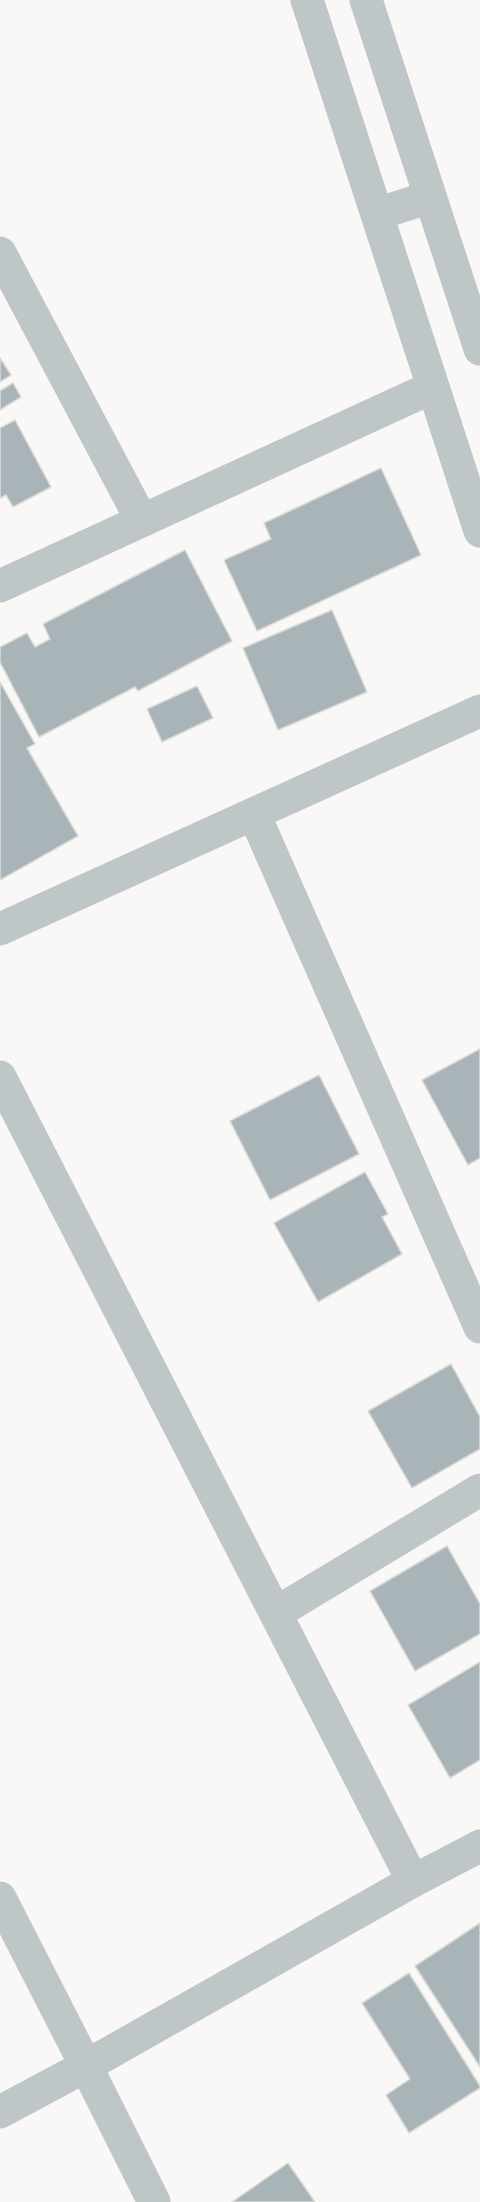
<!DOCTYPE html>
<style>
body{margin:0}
canvas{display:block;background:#f9f8f6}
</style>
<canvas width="480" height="2202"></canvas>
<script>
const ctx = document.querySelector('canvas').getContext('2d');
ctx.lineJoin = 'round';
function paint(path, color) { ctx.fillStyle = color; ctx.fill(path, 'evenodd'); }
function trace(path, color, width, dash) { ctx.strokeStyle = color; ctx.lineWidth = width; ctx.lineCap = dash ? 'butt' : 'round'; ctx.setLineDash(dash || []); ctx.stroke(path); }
const building = new Path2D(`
 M0 358 11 375 0 382Z
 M13 383 21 397 0 410V391Z
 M15 420 51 487 13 507 6 495 0 498V428Z
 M381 468 421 555 257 631 224 560 271 539 264 523Z
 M185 550 232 641 138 691 135 687 39 737 0 662V647L27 633 35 647 50 639 43 624Z
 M332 610 367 692 278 730 243 648Z
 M0 682 35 744 27 748 78 836 0 880Z
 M197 686 213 718 162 742 147 709Z
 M480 1049V1158L468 1165 422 1080Z
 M319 1075 359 1154 270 1200 230 1121Z
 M365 1172 388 1214 382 1217 402 1254 318 1302 274 1223Z
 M451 1364 480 1417V1449L412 1488 368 1411Z
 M447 1546 480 1604V1634L415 1671 370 1591Z
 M480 1662V1760L450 1778 408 1705Z
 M480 1923V2067L415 1966Z
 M409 1973 480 2086V2088L409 2133 386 2095 410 2079 362 2003Z
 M288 2163 315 2202H232Z`);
paint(building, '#a8b4b7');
trace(building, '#dadad8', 1.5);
trace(new Path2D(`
 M307 0 480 531
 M366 0 480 349
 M377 214 430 197
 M0 253 142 521
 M0 586 433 387
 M254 814 480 1327
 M0 929 480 711
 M0 1077 413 1881
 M276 1613 480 1490
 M0 1898 86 2066 0 2112
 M154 2202 86 2066 413 1881 480 1846`), '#bfc6c8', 33);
</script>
